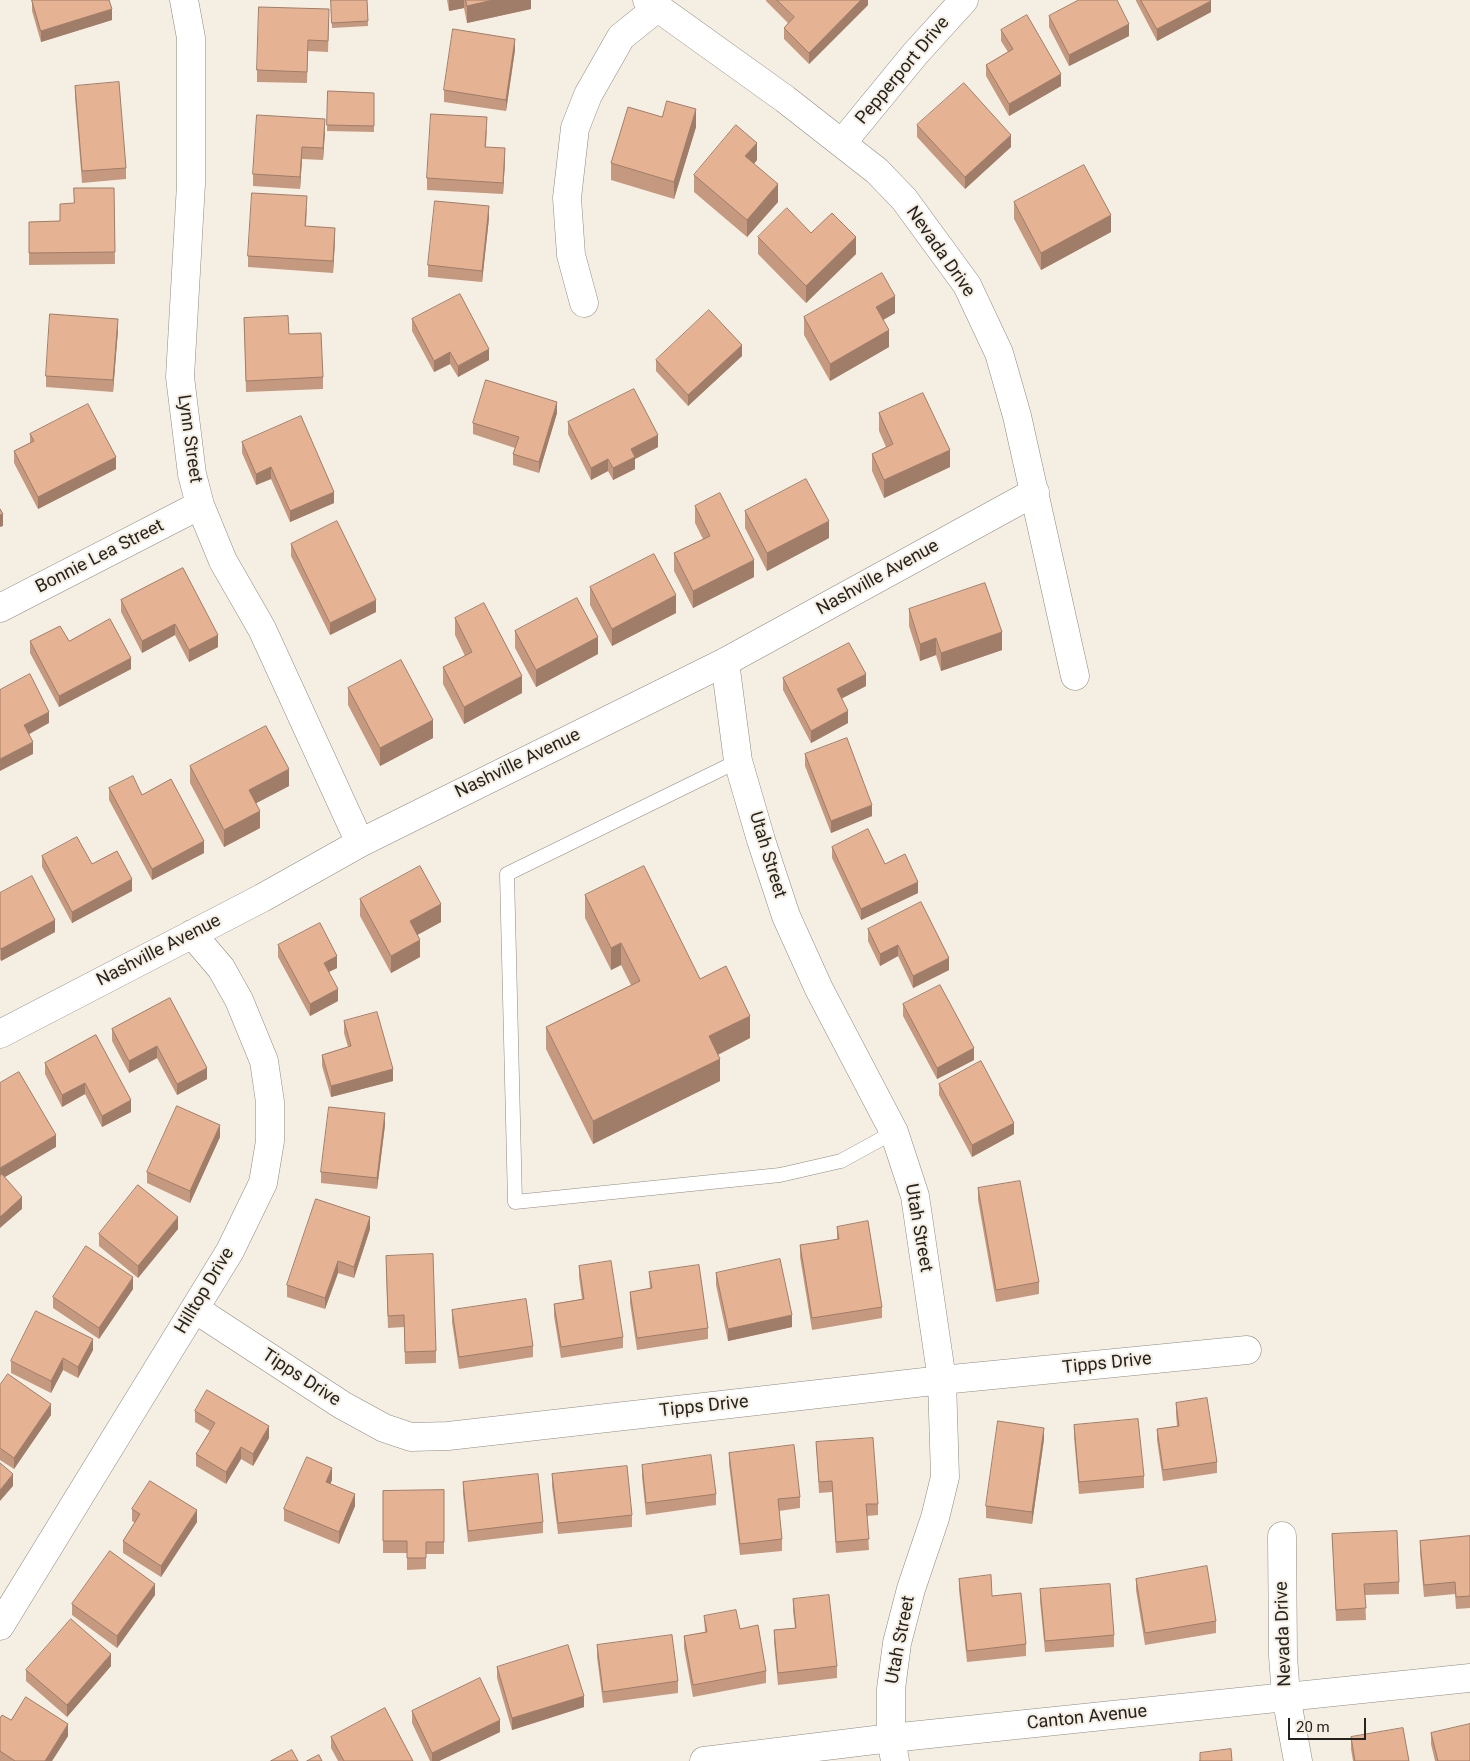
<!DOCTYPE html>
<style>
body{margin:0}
#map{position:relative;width:1470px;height:1761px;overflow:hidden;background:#f5eee3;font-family:Roboto,sans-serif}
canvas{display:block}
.scale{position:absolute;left:1288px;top:1718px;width:78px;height:22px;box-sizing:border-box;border:2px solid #26231f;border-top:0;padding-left:6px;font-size:15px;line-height:18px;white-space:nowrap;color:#26231f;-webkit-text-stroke:4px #f5eee3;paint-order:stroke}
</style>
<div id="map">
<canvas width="1470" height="1761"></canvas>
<div class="scale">20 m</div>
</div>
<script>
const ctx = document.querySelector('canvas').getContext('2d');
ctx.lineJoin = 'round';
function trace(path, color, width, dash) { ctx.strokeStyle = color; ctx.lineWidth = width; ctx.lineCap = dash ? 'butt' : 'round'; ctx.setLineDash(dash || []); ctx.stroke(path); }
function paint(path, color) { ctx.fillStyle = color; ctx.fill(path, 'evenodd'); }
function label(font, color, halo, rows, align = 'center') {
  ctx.font = font + ' Roboto,sans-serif'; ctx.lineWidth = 4; ctx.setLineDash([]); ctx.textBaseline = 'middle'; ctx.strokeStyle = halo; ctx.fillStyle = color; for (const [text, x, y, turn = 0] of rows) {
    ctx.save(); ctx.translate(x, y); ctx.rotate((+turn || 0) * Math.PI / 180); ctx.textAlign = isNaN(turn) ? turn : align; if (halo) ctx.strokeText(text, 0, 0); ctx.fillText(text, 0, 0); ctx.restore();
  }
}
const service = new Path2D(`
 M738 761 507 874 515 1202 780 1175 841 1161 894 1132`);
const minor = new Path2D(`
 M184 0 191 38V184L180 377 192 474 200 505 223 561 262 629 360 843
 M647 0 785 99 877 171 904 199 967 285 999 353 1017 416 1075 676
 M842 143 915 54 964 0
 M584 303 571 255 567 198 575 128 588 95 621 37 657 8
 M0 608 200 505
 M725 662 738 761 761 840 786 916 819 989 894 1132 915 1196 942 1380 945 1477 935 1518 911 1589 897 1643 891 1689V1738L895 1761
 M0 1034 262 898 360 843 725 662 1035 492
 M195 1309 342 1405 384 1428 411 1437 448 1436 942 1380 1247 1350
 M1282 1536 1283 1656 1286 1696 1298 1761
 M0 1626 230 1251 263 1183 270 1141V1102L264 1061 239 1000 221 968 192 934
 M704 1761 891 1738 1470 1678`);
trace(service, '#908a80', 15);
trace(minor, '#908a80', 29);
trace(service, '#fff', 14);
trace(minor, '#fff', 28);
paint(new Path2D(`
 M32 0 112 20 41 42 32 11Z
 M331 0H367L368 26 332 28Z
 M447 0H531V9L467 23 464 8 449 11Z
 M766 0H868V5L809 64 784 39V28L788 23 766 1Z
 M1136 0H1210L1211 12 1157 41 1136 1Z
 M1049 16 1129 36 1069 66 1049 27Z
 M329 20 328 52 308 51 307 83 257 82V70Z
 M1001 30 1061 86 1009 116 986 76V65L1008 52 1001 41Z
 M515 50 506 111 444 102V90Z
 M75 86 126 168V179L82 183 75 97Z
 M328 91 374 93V132L327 131Z
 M662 117 696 127 674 199 611 180V163Z
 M917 125 1011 147 965 189 917 137Z
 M487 129 486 147 505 160 503 194 427 190V178Z
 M325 131 323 160 302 159 300 189 253 186V174Z
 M757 160 754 164 778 202 747 237 694 192V175Z
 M114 188 115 264 29 265V222L60 221 74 203Z
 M1014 202 1111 232 1041 270 1014 219Z
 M307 208 306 226 335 240 333 273 248 267V256Z
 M489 218 482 282 428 277V265Z
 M811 233 856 254 806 303 758 254V237Z
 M895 313 883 320 889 347 830 381 804 335V317Z
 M244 318 289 334 323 377V389L246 392Z
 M412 319 489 360 458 377 450 364 434 372 412 331Z
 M118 330 113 392 46 387V376Z
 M742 356 688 406 656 371V360Z
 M557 413 539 473 513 465V454L515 448 473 434V423Z
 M879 413 950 467 884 498 872 471V454L886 447 879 431Z
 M568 422 658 447 635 459V469L613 480 608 471 591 480 568 434Z
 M30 434 116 469 38 509 14 463V451L30 443Z
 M242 442 334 503 290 522 271 479 256 485 242 453Z
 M695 506 754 577 693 608 674 571V553L703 539 695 523Z
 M745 511 829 538 767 571 745 528Z
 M291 544 376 612 330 635 291 556Z
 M183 568 218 647 189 662 175 635 142 653 121 612V600Z
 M590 587 676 613 612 646 590 605Z
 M909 609 1002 650 941 671 936 655 920 661 909 626Z
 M455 618 522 693 464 724 443 684V667L465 656 455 635Z
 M515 631 598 654 536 687 515 648Z
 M30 641 131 669 59 707 30 653Z
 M783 678 866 686 842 698 848 723 811 743 783 690Z
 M348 688 433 738 380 766 348 705Z
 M805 754 872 816 831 833 805 766Z
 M190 766 289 786 256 803 260 828 224 847 190 783Z
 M109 788 142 795 204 853 152 880 109 800Z
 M832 847 885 864 918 893 861 920 832 858Z
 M42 856 92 864 132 891 72 923 42 867Z
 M0 893 55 932 1 961 0 959Z
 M585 895 700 979 750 1038 718 1055 720 1081 593 1144 546 1049V1027L631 985 621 965 611 970 585 918Z
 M360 899 441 922 417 935 420 957 391 973 360 916Z
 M868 929 949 970 913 988 898 956 880 966 868 941Z
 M278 945 337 968 329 972 338 1001 310 1016 278 957Z
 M170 998 207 1079 177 1095 157 1058 129 1073 112 1041V1029Z
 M903 1004 974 1060 937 1079 903 1016Z
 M344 1021 393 1081 331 1097 322 1066V1055L348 1047 344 1033Z
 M96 1035 131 1112 102 1127 85 1094 62 1107 45 1074V1063Z
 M939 1084 1014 1134 972 1157 939 1095Z
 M385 1125 377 1189 321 1183V1172Z
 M220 1137 190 1203 147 1183V1172Z
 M978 1188 1039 1282V1294L996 1302 978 1200Z
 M837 1227 882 1307V1318L812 1330 800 1257V1245L837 1240Z
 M178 1229 138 1278 99 1246V1234Z
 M370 1229 354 1278 338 1273 325 1309 287 1297V1285Z
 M579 1266 623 1337V1348L561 1358 554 1316V1304L582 1299 579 1277Z
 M386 1268 436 1351V1363L405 1364 404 1327 388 1328Z
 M649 1272 708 1328V1339L637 1350 630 1303V1292L650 1289Z
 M716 1273 792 1327 728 1341 716 1285Z
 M133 1289 99 1339 53 1308V1297Z
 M452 1310 533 1346V1357L459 1369 452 1322Z
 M93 1350 78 1378 63 1370 51 1393 11 1373V1361Z
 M0 1385 51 1415 14 1469 0 1460Z
 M1176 1403 1217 1462V1473L1163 1481 1157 1440V1429L1177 1426 1176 1414Z
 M195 1411 269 1438 253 1466 241 1459 226 1484 196 1466V1454L210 1431 195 1422Z
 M1074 1425 1144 1476V1488L1079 1494 1074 1437Z
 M1044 1439 1032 1524 986 1518V1506Z
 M816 1442 878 1504V1515L867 1516 869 1550 836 1553 832 1492 819 1493Z
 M729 1453 800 1497V1508L779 1511 782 1539V1551L740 1555 729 1464Z
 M642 1465 716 1494V1505L646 1515 642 1477Z
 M552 1474 632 1515V1527L558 1534 552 1486Z
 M332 1480 330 1484 355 1506 339 1544 284 1521V1509Z
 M463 1482 543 1522V1533L468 1542 463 1494Z
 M444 1490V1554H426V1569L407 1570V1553H383V1491Z
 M132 1509 197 1522 161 1577 123 1553V1541L135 1523 132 1521Z
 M1332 1534 1399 1582V1594L1365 1595 1366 1620 1336 1621Z
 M1470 1536V1608L1456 1609 1455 1594 1424 1597 1420 1553V1541Z
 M959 1579 992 1596 1026 1644V1656L967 1662 959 1590Z
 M1136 1579 1216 1621V1633L1145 1645 1136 1590Z
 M1040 1589 1114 1635V1647L1045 1652 1040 1601Z
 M155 1595 117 1648 72 1615V1604Z
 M793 1599 837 1666V1678L778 1685 774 1642V1630L795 1628 793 1611Z
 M704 1616 740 1629 766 1671V1683L693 1697 684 1648V1636L705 1632Z
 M597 1645 678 1681V1693L603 1703 597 1657Z
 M111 1666 67 1717 26 1681V1670Z
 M497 1667 584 1707 512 1730 497 1678Z
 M412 1711 500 1732 439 1761H430L412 1723Z
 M0 1718 68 1736 52 1761H0Z
 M1431 1733 1470 1761H1435L1431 1744Z
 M331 1737 413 1761H338L331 1748Z
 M1351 1737 1409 1761H1353L1351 1749Z`), '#c5997f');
paint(new Path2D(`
 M449 0H464V8L449 11Z
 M493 0H531V9L467 23V6Z
 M861 0H868V5L809 64V53Z
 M1211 1V12L1157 41V29Z
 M112 9V20L41 42V31Z
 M1129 24V36L1069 66V55Z
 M515 39V50L506 111V100Z
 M1061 74V86L1009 116V104Z
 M696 109V127L674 199V182Z
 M325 119V131L323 160V148Z
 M1011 135V147L965 189V177Z
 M757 143V160L745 174V156Z
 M302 147V159L300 189V177Z
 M505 148V160L503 194V183Z
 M778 184V202L747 237V220Z
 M489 206V218L482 282V271Z
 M1111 215V232L1041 270V253Z
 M335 228V240L333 273V261Z
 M856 237V254L806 303V286Z
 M895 296V313L876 324V307Z
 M118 319V330L113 392V380Z
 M889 330V347L830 381V364Z
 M742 345V356L688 406V395Z
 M489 349V360L458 377V366Z
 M450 352V364L434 372V361Z
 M557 402V413L539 473V462Z
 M658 435V447L635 459V469L613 480V468L631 449Z
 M950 450V467L884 498V480Z
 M116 457V469L38 509V497Z
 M608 459V471L591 480V468Z
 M271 467V479L256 485V474Z
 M334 492V503L290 522V511Z
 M3 514V526L0 527V515Z
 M829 521V538L767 571V553Z
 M754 560V577L693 608V591Z
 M676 595V613L612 646V629Z
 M376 600V612L330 635V623Z
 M175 624V635L142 653V641Z
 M1002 632V650L941 671V653Z
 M218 635V647L189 662V650Z
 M598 637V654L536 687V670Z
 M936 638V655L920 661V644Z
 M131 658V669L59 707V696Z
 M866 674V686L837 701V689Z
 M522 676V693L464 724V707Z
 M848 711V723L811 743V731Z
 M49 712V723L24 737V725Z
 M433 720V738L380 766V748Z
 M33 742V754L0 771V759Z
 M289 769V786L249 807V790Z
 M872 805V816L831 833V821Z
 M260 811V828L224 847V830Z
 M204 841V853L152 880V869Z
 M132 879V891L72 923V912Z
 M918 882V893L861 920V909Z
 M441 904V922L410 939V921Z
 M55 920V932L1 961V949Z
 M420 940V957L391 973V956Z
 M621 943V965L611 970V948Z
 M898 945V956L880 966V954Z
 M337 956V968L324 974V963Z
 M949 958V970L913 988V976Z
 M338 989V1001L310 1016V1004Z
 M750 1016V1038L709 1059V1036Z
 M157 1046V1058L129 1073V1061Z
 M974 1048V1060L937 1079V1068Z
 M720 1059V1081L593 1144V1121Z
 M207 1068V1079L177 1095V1084Z
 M393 1069V1081L331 1097V1086Z
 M85 1083V1094L62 1107V1095Z
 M131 1100V1112L102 1127V1116Z
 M385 1113V1125L377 1189V1178Z
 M1014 1123V1134L972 1157V1145Z
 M220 1125V1137L190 1203V1191Z
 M56 1135V1147L0 1180V1168Z
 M22 1197V1209L0 1228V1217Z
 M178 1217V1229L138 1278V1266Z
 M370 1217V1229L354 1278V1267Z
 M338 1261V1273L325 1309V1298Z
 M133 1277V1289L99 1339V1328Z
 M792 1315V1327L728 1341V1329Z
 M93 1339V1350L78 1378V1367Z
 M63 1358V1370L51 1393V1381Z
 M51 1404V1415L14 1469V1458Z
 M269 1426V1438L253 1466V1454Z
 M1044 1428V1439L1032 1524V1512Z
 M241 1447V1459L226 1484V1472Z
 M332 1468V1480L326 1494V1482Z
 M13 1474V1486L0 1501V1490Z
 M355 1494V1506L339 1544V1532Z
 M197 1510V1522L161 1577V1566Z
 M155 1584V1595L117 1648V1636Z
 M111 1654V1666L67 1717V1705Z
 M584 1696V1707L512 1730V1718Z
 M500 1720V1732L439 1761H432V1753Z
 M68 1724V1736L52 1761H45Z`), '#a07d68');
const building = new Path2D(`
 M32 0H109L112 9 41 31Z
 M331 0H367L368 21 332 23Z
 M466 0H493L467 6Z
 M777 0H861L809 53 784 28 794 17Z
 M1079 0H1117L1129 24 1069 55 1049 16Z
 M1141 0H1210L1211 1 1157 29Z
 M259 7 329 9 328 41 308 40 307 72 257 70Z
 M1027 15 1061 74 1009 104 986 65 1013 49 1001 30Z
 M453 29 515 39 506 100 444 90Z
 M119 82 126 168 82 171 75 86Z
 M964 83 1011 135 965 177 917 125Z
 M328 91 374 93V126L327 125Z
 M667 101 696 109 674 182 611 163 628 107 662 117Z
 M431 114 487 117 485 147 505 148 503 183 427 178Z
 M257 115 325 119 323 148 302 147 300 177 253 174Z
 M736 125 757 143 745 156 778 184 747 220 694 175Z
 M1084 165 1111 215 1041 253 1014 202Z
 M74 188H114L115 252 29 253V222L60 221V204L74 203Z
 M252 193 307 196 305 226 335 228 333 261 248 256Z
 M435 201 489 206 482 271 428 265Z
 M787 208 811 233 832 213 856 237 806 286 758 237Z
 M882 273 895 296 876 307 889 330 830 364 804 317Z
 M460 294 489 349 458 366 450 352 434 361 412 319Z
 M709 310 742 345 688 395 656 360Z
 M50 314 118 319 113 380 46 376Z
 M288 316 289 334 321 333 323 377 246 381 244 318Z
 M486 380 557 402 539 462 513 454 519 437 473 423Z
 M634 389 658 435 631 449 635 457 613 468 608 459 591 468 568 422Z
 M923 393 950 450 884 480 872 454 893 444 879 413Z
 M88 404 116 457 38 497 14 451 34 441 30 434Z
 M301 416 334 492 290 511 271 467 256 474 242 442Z
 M806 479 829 521 767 553 745 511Z
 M720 493 754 560 693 591 674 553 710 536 695 506Z
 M0 509 3 514 0 515Z
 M337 521 376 600 330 623 291 544Z
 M654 554 676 595 612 629 590 587Z
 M183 568 218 635 189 650 175 624 142 641 121 600Z
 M985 583 1002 632 941 653 936 638 920 644 909 609Z
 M577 598 598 637 536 670 515 631Z
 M484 603 522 676 464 707 443 667 472 652 455 618Z
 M110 619 131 658 59 696 30 641 60 626 69 641Z
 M849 643 866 674 837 689 848 711 811 731 783 678Z
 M401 660 433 720 380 748 348 688Z
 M30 674 49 712 24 725 33 742 0 759V690Z
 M266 726 289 769 249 790 260 811 224 830 190 766Z
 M847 738 872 805 831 821 805 754Z
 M133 776 142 795 171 779 204 841 152 869 109 788Z
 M868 829 885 864 905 854 918 882 861 909 832 847Z
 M77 837 92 864 117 851 132 879 72 912 42 856Z
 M420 866 441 904 410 921 420 940 391 956 360 899Z
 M644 866 700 979 726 966 750 1016 709 1036 720 1059 593 1121 546 1027 640 981 621 943 611 948 585 895Z
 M32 876 55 920 1 949 0 948V893Z
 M921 902 949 958 913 976 898 945 880 954 868 929Z
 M320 923 337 956 324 963 338 989 310 1004 278 945Z
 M940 985 974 1048 937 1068 903 1004Z
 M170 998 207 1068 177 1084 157 1046 129 1061 112 1029Z
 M377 1012 393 1069 331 1086 322 1055 351 1046 344 1021Z
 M96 1035 131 1100 102 1116 85 1083 62 1095 45 1063Z
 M981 1061 1014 1123 972 1145 939 1084Z
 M19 1072 56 1135 0 1168V1083Z
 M177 1106 220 1125 190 1191 147 1172Z
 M329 1107 385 1113 377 1178 321 1172Z
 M2 1174 22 1197 0 1217V1176Z
 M1020 1181 1039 1282 996 1290 978 1188Z
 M138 1185 178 1217 138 1266 99 1234Z
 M316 1199 370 1217 354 1267 338 1261 325 1298 287 1285Z
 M868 1221 882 1307 812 1318 800 1245 839 1239 837 1227Z
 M86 1246 133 1277 99 1328 53 1297Z
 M433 1254 436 1351 405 1352 404 1315 388 1316 386 1256Z
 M780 1259 792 1315 728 1329 716 1273Z
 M611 1261 623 1337 561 1347 554 1304 584 1299 579 1266Z
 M699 1265 708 1328 637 1338 630 1292 652 1288 649 1272Z
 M526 1299 533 1346 459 1357 452 1310Z
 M36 1311 93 1339 78 1367 63 1358 51 1381 11 1361Z
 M8 1374 51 1404 14 1458 0 1448V1385Z
 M207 1390 269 1426 253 1454 241 1447 226 1472 196 1454 215 1423 195 1411Z
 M1207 1398 1217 1462 1163 1470 1157 1429 1179 1426 1176 1403Z
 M1138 1419 1144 1476 1079 1482 1074 1425Z
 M998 1421 1044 1428 1032 1512 986 1506Z
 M873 1438 878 1504H866L869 1539 836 1542 832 1481 819 1482 816 1442Z
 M794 1445 800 1497 778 1499 782 1539 740 1544 729 1453Z
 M711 1455 716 1494 646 1503 642 1465Z
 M307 1457 332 1468 326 1482 355 1494 339 1532 284 1509Z
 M0 1463 13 1474 0 1490Z
 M627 1466 632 1515 558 1523 552 1474Z
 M538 1474 543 1522 468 1531 463 1482Z
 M150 1481 197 1510 161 1566 123 1541 140 1514 132 1509Z
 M444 1490V1542H426V1558H407V1541H383V1491Z
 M1397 1531 1399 1582 1364 1584 1366 1608 1336 1610 1332 1534Z
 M1470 1536V1596L1456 1597 1455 1582 1424 1585 1420 1541Z
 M110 1551 155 1584 117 1636 72 1604Z
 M1207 1566 1216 1621 1145 1633 1136 1579Z
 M991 1575 992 1596 1021 1593 1026 1644 967 1651 959 1579Z
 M1110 1584 1114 1635 1045 1641 1040 1589Z
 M829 1595 837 1666 778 1673 774 1630 796 1628 793 1599Z
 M736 1610 740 1629 758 1625 766 1671 693 1685 684 1636 707 1632 704 1616Z
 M71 1619 111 1654 67 1705 26 1670Z
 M672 1635 678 1681 603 1692 597 1645Z
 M568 1645 584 1696 512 1718 497 1667Z
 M480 1678 500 1720 432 1753 412 1711Z
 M26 1697 68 1724 45 1761H15L0 1751V1718L2 1715 11 1720Z
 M385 1708 413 1761H344L331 1737Z
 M1470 1724V1761H1438L1431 1733Z
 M1403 1728 1409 1761H1355L1351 1737Z
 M1231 1749 1232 1761H1199H1200V1753Z
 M292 1750 298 1761H271Z
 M319 1755 322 1761H307Z`);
paint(building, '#e5b294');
trace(building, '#a07d68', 1);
label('18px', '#26231f', '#f5eee3', [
 ["Pepperport Drive",903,71,-50],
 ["Nevada Drive",940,252,55],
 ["Lynn Street",189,439,82],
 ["Bonnie Lea Street",100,557,-27],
 ["Nashville Avenue",878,578,-29],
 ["Nashville Avenue",518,764,-26],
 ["Utah Street",767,855,73],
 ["Nashville Avenue",159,951,-27],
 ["Utah Street",918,1228,80],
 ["Hilltop Drive",205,1291,-59],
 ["Tipps Drive",1107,1364,-6],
 ["Tipps Drive",301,1378,33],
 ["Tipps Drive",704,1407,-6],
 ["Nevada Drive",1284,1634,-92],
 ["Utah Street",901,1640,-79],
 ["Canton Avenue",1087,1718,-6]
]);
</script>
